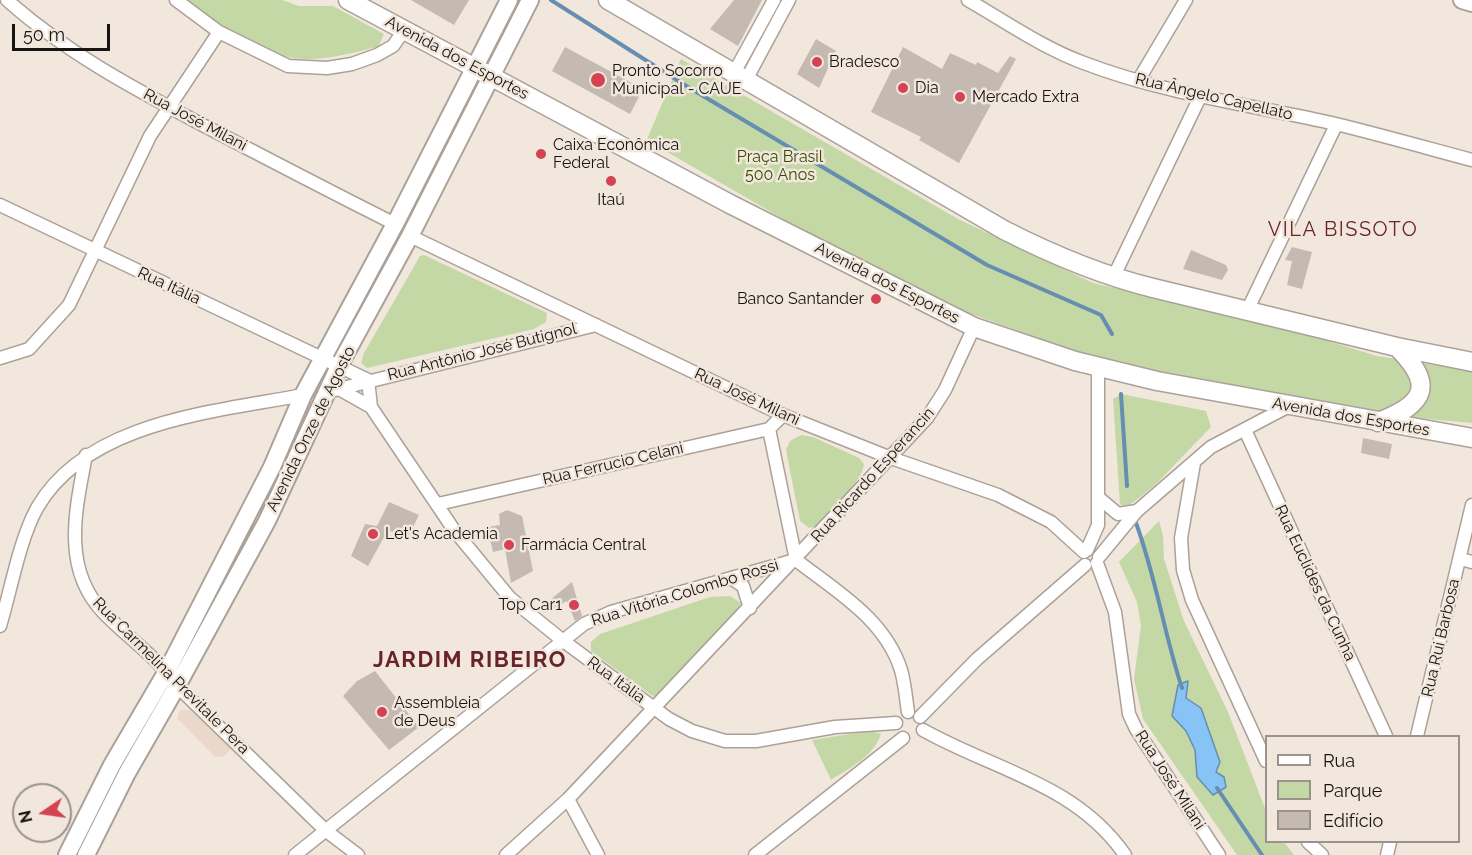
<!DOCTYPE html>
<meta charset="utf-8">
<style>
body{margin:0}
#map{position:relative;width:1472px;height:855px;overflow:hidden;background:#f1e7dd;font-family:Raleway,sans-serif}
canvas{display:block}
.legend{position:absolute;left:1265px;top:735px;width:195px;height:108px;box-sizing:border-box;background:#f1e7dd;border:2px solid #9a938b;margin:0;padding:8px 10px;list-style:none;font-size:18px;color:#181411}
.legend li{display:flex;align-items:center;gap:12px;height:30px}
.legend b{width:30px;border:2px solid #9a938b}
.north{position:absolute;left:12px;top:783px;width:60px;height:60px;box-sizing:border-box;background:#f1e7dd;border:2px solid #9a938b;border-radius:50%;rotate:257deg;font-size:16px;font-weight:700;line-height:24px;text-align:center;color:#181411}
.north::after{content:'';display:block;margin:auto;width:21px;height:27px;background:#d44354;clip-path:polygon(50% 0,100% 100%,50% 72%,0 100%)}
.scale{position:absolute;left:12px;top:24px;width:98px;height:27px;box-sizing:border-box;border:3px solid #181411;border-top:0;padding-left:8px;font-size:18px;line-height:21px;white-space:nowrap;color:#181411;-webkit-text-stroke:4px #f1e7dd;paint-order:stroke}
</style>
<div id="map">
<canvas width="1472" height="855"></canvas>
<ul class="legend">
<li><b style="height:8px;background:#fff"></b>Rua</li>
<li><b style="height:16px;background:#c4d8a5"></b>Parque</li>
<li><b style="height:16px;background:#c5bab1"></b>Edifício</li>
</ul>
<div class="north">N</div>
<div class="scale">50 m</div>
</div>
<script>
const ctx = document.querySelector('canvas').getContext('2d');
ctx.lineJoin = 'round';
function paint(path, color) { ctx.fillStyle = color; ctx.fill(path, 'evenodd'); }
function trace(path, color, width, dash) { ctx.strokeStyle = color; ctx.lineWidth = width; ctx.lineCap = dash ? 'butt' : 'round'; ctx.setLineDash(dash || []); ctx.stroke(path); }
function label(font, color, halo, rows, align = 'center') {
  ctx.font = font + ' Raleway,sans-serif'; ctx.lineWidth = 5; ctx.setLineDash([]); ctx.textBaseline = 'middle'; ctx.strokeStyle = halo; ctx.fillStyle = color; for (const [text, x, y, turn = 0] of rows) {
    ctx.save(); ctx.translate(x, y); ctx.rotate((+turn || 0) * Math.PI / 180); ctx.textAlign = isNaN(turn) ? turn : align; if (halo) ctx.strokeText(text, 0, 0); ctx.fillText(text, 0, 0); ctx.restore();
  }
}
paint(new Path2D(`
 M180 710H191L231 749 223 757H215L177 718Z`), '#ead9ca');
paint(new Path2D(`
 M185 0H282L299 6H333L384 34 378 47C354 52 329 60 305 59 261 58 218 26 185 0Z
 M681 59 958 219 1093 283 1285 328 1377 356 1472 371V423L1363 413 1227 392 1099 360 908 291 662 149 645 144Z
 M424 255 547 313 546 322 534 329 367 368 361 363 364 353 420 256Z
 M1121 394 1206 411 1211 427 1155 485 1126 508 1120 504 1113 399Z
 M801 435 813 437 859 458 864 464C862 483 830 511 816 526L809 528 800 521 786 450 790 441Z
 M1159 521 1163 536 1164 559 1184 621 1228 712 1266 811V842H1284L1294 855H1237L1143 719 1134 679 1141 626 1137 602 1119 562Z
 M730 596 741 603 735 614 657 697 651 695 591 651V642L600 634 710 597Z
 M870 731 881 734C873 757 851 767 831 780L812 740Z`), '#c4d8a5');
const water = new Path2D(`
 M1188 681 1186 698 1201 708 1220 762 1216 772 1224 777 1226 787 1213 795 1197 777 1195 750 1186 731 1172 716 1178 685Z`);
paint(water, '#87c3f5');
trace(water, '#668eb1', 1.5);
trace(new Path2D(`
 M551 0 688 87 987 265 1101 315 1112 334
 M1121 394 1127 486
 M1136 523C1156 577 1164 634 1182 688
 M1217 788 1262 855`), '#668eb1', 4);
paint(new Path2D(`
 M411 0H469L454 25Z
 M734 0H762L738 46 710 29Z
 M816 39 836 51 819 88 797 74Z
 M565 47 643 89 630 114 552 71Z
 M903 47 942 69 950 53 976 65 977 62 998 73 1010 56 1016 59 959 163 919 140 921 137 871 112Z
 M1292 247 1312 252 1302 289 1287 285 1292 261 1285 260Z
 M1191 250 1226 265 1228 270 1222 280 1183 269Z
 M1363 438 1392 444 1389 459 1361 453Z
 M389 502 419 515 407 539 388 530 368 566 351 556 365 524 377 526Z
 M507 510 522 516 533 571 511 583 505 549 493 552 487 527 500 525 499 514Z
 M572 582 582 616 575 621 567 601 553 609 550 600Z
 M375 671 419 727 389 750 343 696 357 681Z`), '#c5bab1');
const minor = new Path2D(`
 M7 0C64 51 131 87 199 123 264 157 329 191 395 224
 M176 0 219 32 288 66 327 68 352 64 377 55 393 46 405 29
 M968 0C1006 22 1043 48 1084 63 1165 94 1252 105 1336 124 1381 135 1427 148 1472 160
 M734 73 774 0
 M746 80 789 0
 M1138 81 1186 0
 M0 205 368 380
 M410 236 783 415 891 458 998 495 1051 522 1084 552
 M1113 278 1200 97
 M1247 311 1336 125
 M0 358 29 349 69 305 150 136 219 32
 M368 380 371 407
 M339 389 371 407 454 530 510 598 562 640 669 719 692 731 725 741H756L835 727 896 723
 M335 390 596 325
 M769 429 796 560C836 591 885 619 901 670 905 684 906 699 908 712
 M1245 430 1386 736
 M86 455C76 508 61 568 103 612 127 637 157 657 177 686L325 830 358 855
 M1194 463 1181 538 1183 570 1192 600 1266 761
 M1099 498 1118 514 1137 511
 M438 504 769 429 783 415
 M1087 550 1098 525V367
 M1099 557 1137 511 1211 447 1289 406
 M1460 559 1472 562
 M1097 563 1115 612 1129 714 1136 729 1219 855
 M731 578 743 586 750 608
 M0 626C11 590 19 541 37 508 87 421 215 412 303 395
 M920 717 977 659 1085 565
 M923 730C994 770 1076 784 1125 855
 M1417 736 1472 505
 M568 799 598 855
 M1308 842 1322 855
 M295 855 584 624 611 612 795 560
 M506 855 568 799 927 418 945 390 974 327
 M755 855 903 738
 M1387 855 1390 842`);
const secondary = new Path2D(`
 M1462 0 1472 3
 M67 855 112 765 167 671 272 467 303 395 395 224 509 0
 M86 855 127 773 177 686 267 521 339 366 410 236 530 0`);
const primary = new Path2D(`
 M348 0 730 204 974 327 1075 361 1157 381 1472 438
 M608 0 1004 230C1053 255 1100 275 1153 288L1397 347 1472 362
 M1378 422C1426 404 1435 385 1397 347`);
trace(minor, '#aba198', 15);
trace(secondary, '#aba198', 20);
trace(primary, '#aba198', 21);
trace(minor, '#fff', 12);
trace(secondary, '#fff', 16);
trace(primary, '#fff', 18);
for (const [x, y, r, color] of [
 [817,62,6,"#d44354"],
 [598,80,8,"#d44354"],
 [903,88,6,"#d44354"],
 [960,97,6,"#d44354"],
 [541,154,6,"#d44354"],
 [611,181,6,"#d44354"],
 [876,299,6,"#d44354"],
 [373,534,6,"#d44354"],
 [509,545,6,"#d44354"],
 [574,605,6,"#d44354"],
 [382,712,6,"#d44354"]
]) { const dot = new Path2D(); dot.arc(x, y, r, 0, 2 * Math.PI); ctx.fillStyle = color; ctx.fill(dot); trace(dot, '#f1e7dd', 2); }
label('16px', '#181411', '#f1e7dd', [
 ["Avenida dos Esportes",457,58,28],
 ["Rua Ângelo Capellato",1214,97,13],
 ["Rua José Milani",195,120,28],
 ["Avenida dos Esportes",887,283,27],
 ["Rua Itália",169,286,25],
 ["Rua Antônio José Butignol",482,352,-14],
 ["Rua José Milani",747,397,25],
 ["Avenida dos Esportes",1351,417,10],
 ["Avenida Onze de Agosto",311,429,-64],
 ["Rua Ferrucio Celani",613,464,-13],
 ["Rua Ricardo Esperancin",873,475,-48],
 ["Rua Euclides da Cunha",1315,583,65],
 ["Rua Vitória Colombo Rossi",685,593,-17],
 ["Rua Rui Barbosa",1441,638,-77],
 ["Rua Carmelina Previtale Pera",171,676,45],
 ["Rua Itália",616,680,36],
 ["Rua José Milani",1170,780,57]
]);
label('16px', '#181411', '#f1e7dd', [
 ["Bradesco",829,62],
 ["Pronto Socorro",612,71],
 ["Municipal - CAUE",612,89],
 ["Dia",915,88],
 ["Mercado Extra",972,97],
 ["Caixa Econômica",553,145],
 ["Federal",553,163],
 ["Itaú",611,200,"center"],
 ["Banco Santander",864,299,"right"],
 ["Let's Academia",385,534],
 ["Farmácia Central",521,545],
 ["Top Car1",562,605,"right"],
 ["Assembleia",394,703],
 ["de Deus",394,721]
], 'left');
label('16px', '#384d00', '#f1e7dd', [
 ["Praça Brasil",780,157],
 ["500 Anos",780,175]
]);
ctx.letterSpacing = '1.5px';
label('20px', '#692329', '#f1e7dd', [
 ["VILA BISSOTO",1343,230]
]);
ctx.letterSpacing = '0px';
ctx.letterSpacing = '1.5px';
label('bold 22px', '#692329', '#f1e7dd', [
 ["JARDIM RIBEIRO",470,660]
]);
ctx.letterSpacing = '0px';
</script>
